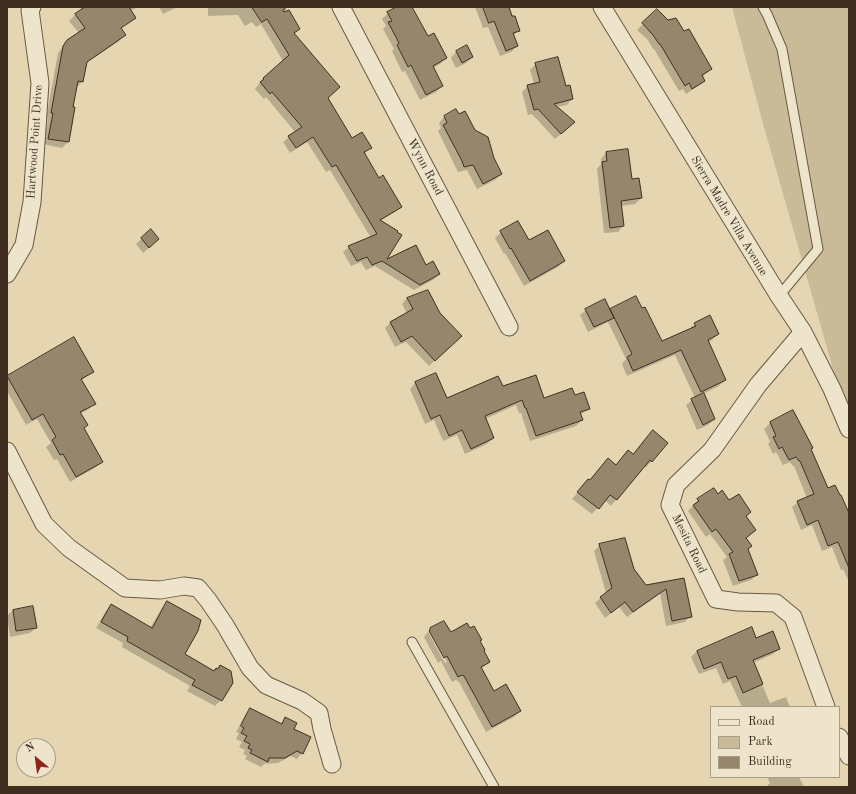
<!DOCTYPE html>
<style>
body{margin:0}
#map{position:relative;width:856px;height:794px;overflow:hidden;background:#e5d6b1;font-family:"Old Standard TT",serif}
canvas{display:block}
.frame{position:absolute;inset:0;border:8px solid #402f20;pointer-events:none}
.legend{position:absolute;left:710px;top:706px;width:130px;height:72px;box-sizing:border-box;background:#eee4cc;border:1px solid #a89c87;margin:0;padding:5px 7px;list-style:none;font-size:12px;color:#402f20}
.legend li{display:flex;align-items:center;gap:8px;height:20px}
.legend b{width:20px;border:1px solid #a89c87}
.north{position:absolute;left:16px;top:738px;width:40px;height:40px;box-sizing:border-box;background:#eee4cc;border:1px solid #a89c87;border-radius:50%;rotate:331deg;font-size:11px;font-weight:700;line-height:16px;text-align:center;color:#402f20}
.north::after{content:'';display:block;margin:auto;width:14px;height:18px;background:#8f2418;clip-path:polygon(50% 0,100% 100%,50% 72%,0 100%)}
</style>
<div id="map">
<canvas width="856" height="794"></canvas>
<div class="frame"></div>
<ul class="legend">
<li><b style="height:5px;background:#eee4cc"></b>Road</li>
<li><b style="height:11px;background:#c9ba98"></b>Park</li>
<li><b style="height:11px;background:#96866b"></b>Building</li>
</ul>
<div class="north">N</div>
</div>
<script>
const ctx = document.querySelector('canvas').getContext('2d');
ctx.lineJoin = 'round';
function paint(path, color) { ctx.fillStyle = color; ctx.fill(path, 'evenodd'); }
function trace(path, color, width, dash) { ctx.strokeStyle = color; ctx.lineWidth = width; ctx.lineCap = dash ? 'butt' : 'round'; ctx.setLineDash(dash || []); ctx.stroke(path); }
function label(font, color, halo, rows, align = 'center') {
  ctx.font = font + ' "Old Standard TT",serif'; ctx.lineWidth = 3; ctx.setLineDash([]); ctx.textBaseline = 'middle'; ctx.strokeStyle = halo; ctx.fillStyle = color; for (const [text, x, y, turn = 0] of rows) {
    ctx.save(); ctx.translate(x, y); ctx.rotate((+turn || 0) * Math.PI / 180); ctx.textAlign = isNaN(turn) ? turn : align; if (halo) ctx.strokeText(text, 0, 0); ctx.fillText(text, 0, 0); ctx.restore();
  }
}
paint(new Path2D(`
 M732 7H849V410L835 376 762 120Z`), '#c9ba98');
paint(new Path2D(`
 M83 7H138L130 11 135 17 120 29 124 35 119 41 85 64 82 82 76 88 72 108H74L68 142 62 148 43 144 48 119H46L58 53 68 41 79 33 69 21Z
 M159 7H177L163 14Z
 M208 7H284L299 29 294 34 339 87 327 98 352 139 371 147 364 154 379 179 401 207 395 212 380 221 384 262 426 266 439 274 433 280 414 290 375 266 366 270 361 262 351 266 343 252 349 247 371 238 330 170 326 172 307 142 290 153 283 142 295 132 266 97 264 99 255 89 264 78 283 61 261 24 256 27 252 22 245 26 238 15 208 16Z
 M400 7H406L427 38 446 58 440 64 433 68 442 86 436 92 420 100 405 71 402 72 392 51 394 49 383 29 386 26 382 19 388 13Z
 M475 7H508L512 18 519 30 513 36 517 46 511 52 500 56 488 27 483 28Z
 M657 10 711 69 702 77 704 81 698 86 686 94 683 89 679 91 654 49H653L648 40 637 30Z
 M467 47 472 57 466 63 456 68 451 58 456 52Z
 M536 64 565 88 572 99 567 105 556 107 568 128 555 139 532 114 528 115 522 92 528 86 534 84 530 70Z
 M444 117 474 130 493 158 501 174 495 180 477 189 467 170 458 172 438 131 441 128 439 123Z
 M606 153 631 180 641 198 635 204 621 206 623 226 618 232 604 233 597 169 601 164V159Z
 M151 230 152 245 143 253 136 244Z
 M501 232 528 242 564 261 558 267 524 286 505 253 504 254 495 238Z
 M407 298 454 342 429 366 406 342 395 347 385 328 390 323 407 314 402 304Z
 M586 310 609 311 610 310 661 342 689 329 695 324 718 334 712 340 708 342 725 380 719 386 703 394 714 419 708 425 697 430 686 405 695 398 675 355 627 376 622 364 626 359 608 322 588 332 580 315Z
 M73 338 92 372 81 381 94 403 89 409 80 414 83 429 102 461 96 467 70 482 57 459 54 460 46 447 51 443 37 419 26 425 7 391V377Z
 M436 374 446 400 502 388 543 399 574 396 589 409 580 415 582 420 576 426 530 441 521 413H519L516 405 485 419 493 438 487 444 465 454 457 435 443 441 434 420 425 424 410 389 415 383Z
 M793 412 827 489 849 516V582L843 569 841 570 832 547 822 551 812 525 801 530 792 507 798 502 807 498 794 466H793L790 462 783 465 776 452 773 454 768 444 770 441 764 429 770 423Z
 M667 443 651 462 646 467 644 466 611 506 605 500 592 514 572 499 608 459 616 465 628 451 633 455Z
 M717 495 729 502 745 516 755 530 745 539 747 549 757 575 751 580 733 586 723 560 727 557 710 534 706 537 688 511 698 500Z
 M600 545 633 569 646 587 683 579 690 616 685 622 666 626 660 593 627 617 619 607 605 618 595 603 606 593 594 551Z
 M168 602 184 655 213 672 220 667 221 700 215 706 187 691 190 686 122 647 123 643 96 628 106 611 112 606 150 628 162 608Z
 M33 607 36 628 30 633 10 637 7 616 13 610Z
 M430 629 479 642 489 662 481 669 493 692 520 711 514 717 486 732 459 682 456 680 452 682 441 661 438 663 424 637 428 632 445 663 447 662 429 631Z
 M756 640 779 648 773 654 753 663 770 703 786 697 790 707H742L730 681 723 684 716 668 699 674 691 657 697 651Z
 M251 709 280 724 285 719 293 729 302 753 297 759 291 756 278 763 264 764 261 767 245 759 247 756 243 754 245 750 239 747 242 742 236 739 239 733 236 732 245 715Z
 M767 777H799L804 787H766L770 783Z`), '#0003');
const building = new Path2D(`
 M85 7H129L136 18 121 28 126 35 87 62 83 82 78 81 73 107H75L69 142 48 139 53 113H51L63 46 67 40 85 28 75 14Z
 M252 7H287L283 10 284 12 289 10 300 29 294 33 340 87 328 98 352 138 362 132 372 148 364 152 379 178 383 175 402 207 380 220 398 231 397 232 402 235 387 259 416 245 426 265 433 261 440 274 420 285 382 261 372 265 367 257 357 261 348 246 377 234 336 165 332 167 313 137 296 148 288 136 302 127 272 92 270 94 260 82 264 79 263 78 289 55 267 19 262 22Z
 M397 7H412L428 36 434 33 447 58 433 66 443 86 426 95 411 65 408 67 397 45 399 43 388 22 392 21 387 12Z
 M483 7H509L512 16H515L520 31 513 33 518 46 506 51 494 21 489 23Z
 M657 9 668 20 676 18 684 31 689 29 712 69 702 75 705 81 692 89 689 83 685 86 660 44H659L653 35 642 23Z
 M467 45 473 57 462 63 456 51Z
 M558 57 566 86 570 85 573 99 554 104 575 122 561 134 538 109 534 110 527 85 540 82 535 63Z
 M456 109 459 114 465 111 475 130 488 137 494 158 502 174 483 184 473 165 464 167 462 161 443 125 447 123 444 116Z
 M628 149 632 179 639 178 642 198 621 201 624 226 610 228 602 162 607 161 606 152Z
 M518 221 529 240 548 230 565 261 530 281 511 248 510 249 500 231Z
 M151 229 159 239 149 248 141 238Z
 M428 290 440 313 462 336 435 361 412 336 401 342 390 322 413 309 407 298Z
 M636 296 642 308 645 307 662 341 696 326 694 323 710 315 719 334 708 340 726 380 701 392 681 350 633 371 627 357 632 354 610 309Z
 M605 299 614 318 594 327 585 309Z
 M74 337 94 372 81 379 96 404 80 412 88 425 84 428 103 462 76 477 63 454 60 455 52 440 56 437 43 414 32 420 7 376Z
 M436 373 447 398 498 376 503 386 536 375 544 398 572 388 575 395 584 392 590 409 580 412 583 420 536 436 526 408H525L522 400 485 416 494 438 471 449 462 430 449 436 440 415 431 419 415 382Z
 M704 393 715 419 703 425 691 399Z
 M793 410 813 448 811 449 828 488 835 485 840 495H841L849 513V568L838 542 828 546 818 520 807 525 797 501 814 494 800 461H799L796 457 789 460 782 447 779 449 773 437 776 436 770 422Z
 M653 430 668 443 652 462 650 460 617 500 610 495 599 509 577 492 588 479 590 480 608 458 616 465 628 450 633 454Z
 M714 488 718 494 722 490 729 500 739 494 751 512 746 516 756 530 746 538 752 546 748 549 758 575 739 581 729 554 733 552 716 529 712 532 693 505 699 501 697 499Z
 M625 538 634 569 646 585 684 578 692 617 672 621 666 589 633 612 625 602 611 613 600 597 612 588 599 544Z
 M167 601 201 620 198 631 185 654 214 671 216 668 218 669 220 665 231 671 233 683 222 701 192 685 195 680 127 641 128 637 101 622 111 604 152 628Z
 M33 606 37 628 16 631 13 610Z
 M444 621 451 632 467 623 470 628 474 626 482 640 480 641 485 650 484 651 490 662 481 667 494 691 506 684 521 711 492 727 464 676 462 675 458 677 447 656 444 658 429 631 430 630V628Z
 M752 627 756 638 773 631 780 649 753 660 763 684 743 693 736 676 728 679 721 662 704 669 697 651Z
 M250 708 282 724 285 717 297 723 294 729 311 737 303 754 297 751 285 758H269L268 762 250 753 252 750 248 748 250 744 244 741 247 736 241 733 244 728 241 726Z`);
paint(building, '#96866b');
trace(building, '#402f20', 1);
const service = new Path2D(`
 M763 7 767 14 782 49 818 249 779 296
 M412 642 494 787`);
const minor = new Path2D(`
 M341 7 509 327
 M602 7 779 296 803 332 832 389 849 429
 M7 274 24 245 32 202 40 83 30 10 32 7
 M803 332 758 385 712 450 676 485 670 505 716 599 738 602 776 603 793 617 826 707
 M7 451 44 524 69 548 125 588 160 590 184 586 198 588 208 600 225 625 250 668 266 685 302 701 319 713 322 729 332 764
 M839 737 849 756`);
trace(service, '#695944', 11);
trace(minor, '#695944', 19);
trace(service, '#eee4cc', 9);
trace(minor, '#eee4cc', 17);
label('12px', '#402f20', '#eee4cc', [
 ["Hartwood Point Drive",35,142,-86],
 ["Wynn Road",425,167,62],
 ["Sierra Madre Villa Avenue",729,216,59],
 ["Mesita Road",689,544,64]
]);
</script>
